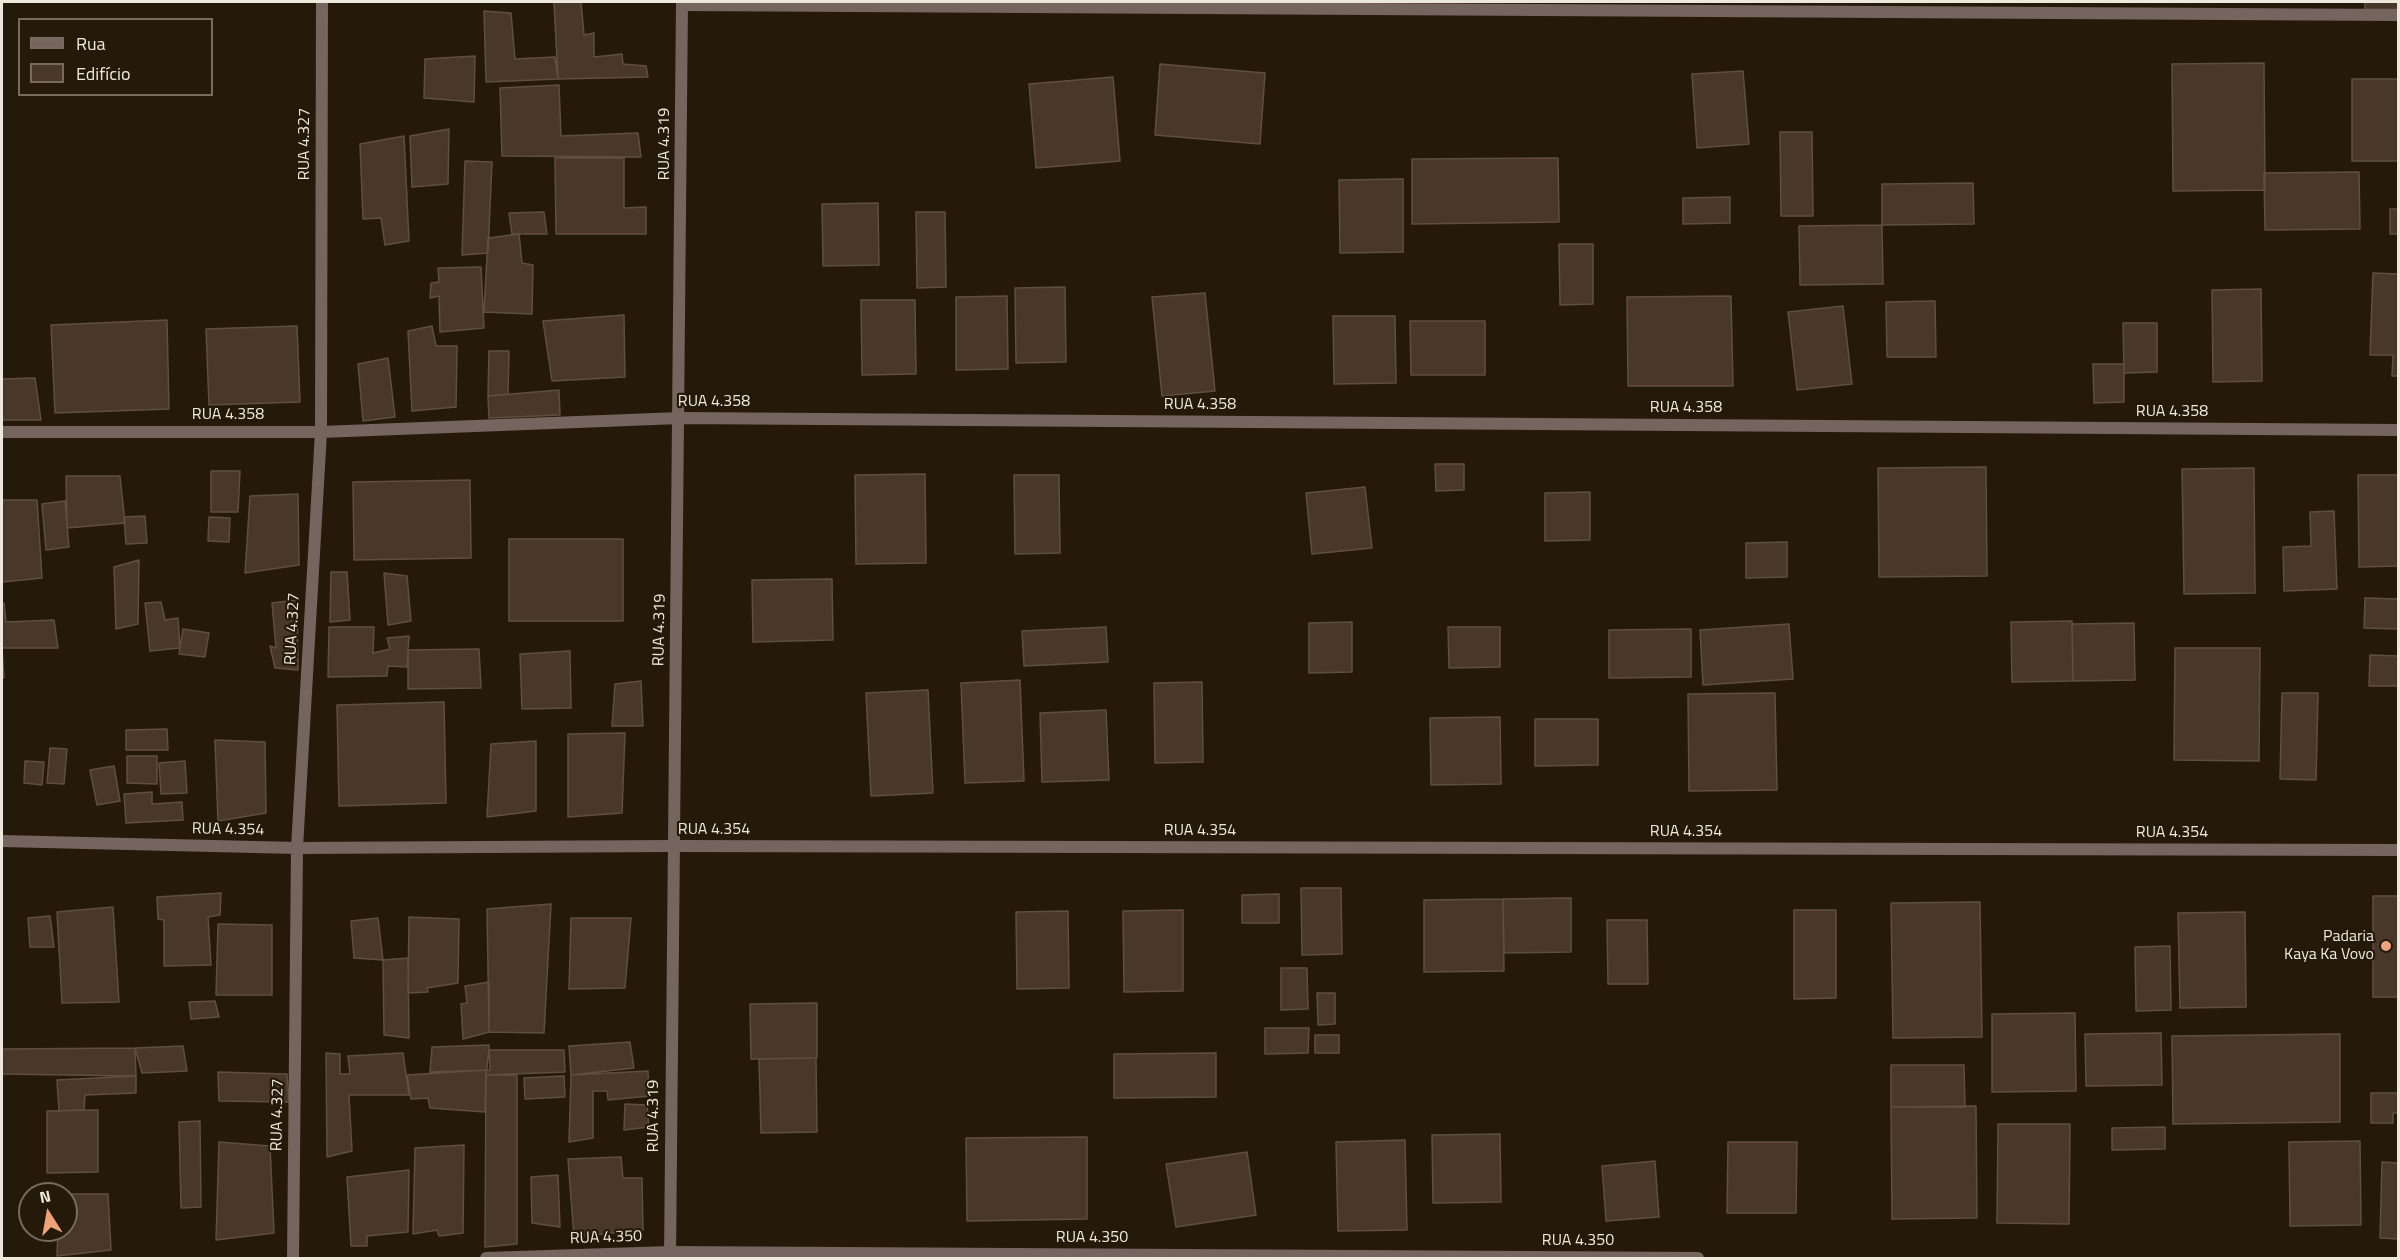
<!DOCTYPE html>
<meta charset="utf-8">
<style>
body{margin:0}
#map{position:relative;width:2400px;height:1260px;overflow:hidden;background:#251a0a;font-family:"Titillium Web",sans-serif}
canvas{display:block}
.frame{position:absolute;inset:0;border:3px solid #eee7dc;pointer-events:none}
.legend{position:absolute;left:18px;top:18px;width:195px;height:78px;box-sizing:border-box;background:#251a0a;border:2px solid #756c5e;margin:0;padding:8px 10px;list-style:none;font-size:18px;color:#eee7dc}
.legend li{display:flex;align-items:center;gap:12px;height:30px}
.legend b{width:30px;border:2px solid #756c5e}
.north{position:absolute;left:18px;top:1182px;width:60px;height:60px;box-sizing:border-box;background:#251a0a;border:2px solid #756c5e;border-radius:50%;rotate:349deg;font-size:16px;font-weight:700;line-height:24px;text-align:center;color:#eee7dc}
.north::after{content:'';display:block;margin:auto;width:21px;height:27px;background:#f0a279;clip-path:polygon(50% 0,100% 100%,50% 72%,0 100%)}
</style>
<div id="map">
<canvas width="2400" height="1260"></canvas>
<div class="frame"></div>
<ul class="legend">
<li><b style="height:8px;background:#75655e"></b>Rua</li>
<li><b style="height:16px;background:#49382a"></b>Edifício</li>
</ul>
<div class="north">N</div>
</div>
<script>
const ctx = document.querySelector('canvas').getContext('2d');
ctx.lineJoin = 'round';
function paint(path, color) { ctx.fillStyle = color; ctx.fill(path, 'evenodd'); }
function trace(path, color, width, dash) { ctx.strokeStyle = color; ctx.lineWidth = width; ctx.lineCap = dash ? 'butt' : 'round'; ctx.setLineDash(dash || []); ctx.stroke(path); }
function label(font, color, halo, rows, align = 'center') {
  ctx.font = font + ' "Titillium Web",sans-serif'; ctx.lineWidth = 4.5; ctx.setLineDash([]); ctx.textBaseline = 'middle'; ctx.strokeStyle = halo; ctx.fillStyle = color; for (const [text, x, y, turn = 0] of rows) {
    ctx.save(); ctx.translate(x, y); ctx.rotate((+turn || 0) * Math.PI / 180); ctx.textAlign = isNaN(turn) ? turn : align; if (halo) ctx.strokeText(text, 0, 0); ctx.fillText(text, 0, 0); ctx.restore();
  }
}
const building = new Path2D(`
 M554 2H581L584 35 594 33V57L622 54 623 64 646 66 648 77 558 79Z
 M2365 2H2398V9L2365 10Z
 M484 11 511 13 515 59 555 57 558 79 486 82Z
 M475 56 474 102 424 98 425 59Z
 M2264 63 2265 190 2173 191 2172 64Z
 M1160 64 1265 73 1260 144 1155 135Z
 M1743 71 1749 144 1697 148 1692 74Z
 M1113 77 1120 161 1036 168 1029 84Z
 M2352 79H2398V161H2352Z
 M559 85 561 136 638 133 641 157 502 156 500 88Z
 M449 129 448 184 412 187 410 136Z
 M1780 132H1812L1813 216H1781Z
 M404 136 409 241 385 245 381 218 363 219 360 144Z
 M555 158H624V208L646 207V234H556Z
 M1558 158 1559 222 1412 224V159Z
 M465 161 492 162 488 253 462 255Z
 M2359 172 2360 229 2265 230 2264 173Z
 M1403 179V252L1340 253 1339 180Z
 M1973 183 1974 224 1882 225V184Z
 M1730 197V223L1683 224V198Z
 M878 203 879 265 823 266 822 204Z
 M2390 209H2398V234H2390Z
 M544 212 547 234H512L509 213Z
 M916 212H945L946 287 917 288Z
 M1882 225 1883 284 1800 285 1799 226Z
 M519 234 522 263 533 265 532 314 484 312 488 238Z
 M1559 244H1593V304L1560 305Z
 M481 267 484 328 440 332 439 296 430 298 431 283 439 282 438 268Z
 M2373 273 2398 274V376H2392L2393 355H2370Z
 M1065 287 1066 362 1016 363 1015 288Z
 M2261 289 2262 381 2213 382 2212 290Z
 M1205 293 1215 391 1162 396 1152 297Z
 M1007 296 1008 369 956 370V297Z
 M1731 296 1733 386H1628L1627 297Z
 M861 300H915L916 374 862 375Z
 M1935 301 1936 357H1887L1886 302Z
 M1843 306 1852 384 1797 390 1788 312Z
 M624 315 625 377 552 381 543 321Z
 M1333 316H1395L1396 383 1334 384Z
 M167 320 169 409 55 413 51 325Z
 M1410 321H1485V375H1411Z
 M2123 323H2157V372L2124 373Z
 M297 326 300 402 209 405 206 329Z
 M432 326 436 346H457L456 407 412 411 408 331Z
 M489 351H509L508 394 488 396Z
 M388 358 395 417 363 421 358 364Z
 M2093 364H2124V402L2094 403Z
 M35 378 41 420H2V379Z
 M559 390 560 415 489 418 488 396Z
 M1435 464H1464V490L1436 491Z
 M1986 467 1987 576 1879 577 1878 468Z
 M2254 468 2255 593 2184 594 2182 469Z
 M211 471H240L238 512H211Z
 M925 474 926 563 856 564 855 475Z
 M1014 475H1059L1060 553 1015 554Z
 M2358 475H2398V566L2359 567Z
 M66 476H120L125 523 67 528Z
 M470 480 471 558 354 560 353 482Z
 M1365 487 1372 548 1312 554 1306 493Z
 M1590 492V540L1545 541V493Z
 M298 494 299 565 245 573 250 496Z
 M2 500H37L42 578 2 582Z
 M65 501 69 547 46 550 42 504Z
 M2334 511 2337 589 2284 591 2283 547 2311 546 2310 512Z
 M145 516 147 543 126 544 124 517Z
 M209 517 230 518 229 542 208 541Z
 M509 539H623V621H509Z
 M1787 542V577L1746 578V543Z
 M139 560 138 624 116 629 114 567Z
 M331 572H347L350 620 330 622Z
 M384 573 407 576 411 621 388 625Z
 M832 579 833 640 753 642 752 580Z
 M2365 598 2398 599V629L2364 628Z
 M297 600 298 670 275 668 270 646 276 648 272 603Z
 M161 602 165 620 178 618 180 648 150 651 145 603Z
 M2 603H4L6 622 54 620 58 648H2Z
 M2072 621 2073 681 2012 682 2011 622Z
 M1352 622V672L1309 673V623Z
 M2134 623 2135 680 2073 681 2072 624Z
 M1789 624 1793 679 1703 685 1700 630Z
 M329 627H374L373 653 390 649 387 638 409 636 407 667 388 666 387 676 328 677Z
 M1106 627 1108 662 1024 666 1022 631Z
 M1448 627H1500V667L1449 668Z
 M183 629 209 633 205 657 179 654Z
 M1691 629V677L1609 678V630Z
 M2 648 4 678H2Z
 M2175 648H2260L2259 761 2174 760Z
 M479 649 481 688 408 689V650Z
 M570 651 571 708 522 709 520 654Z
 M2370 655 2398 656V686H2369Z
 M1020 680 1024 781 965 783 961 683Z
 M641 681 643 726H612L615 684Z
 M1202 682 1203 762 1155 763 1154 683Z
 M928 690 933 793 871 796 866 693Z
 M1775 693 1777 790 1689 791 1688 694Z
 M2282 693H2318L2316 780 2280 779Z
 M444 702 446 803 339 806 337 705Z
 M1106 710 1109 780 1042 782 1040 713Z
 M1500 717 1501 784 1431 785 1430 718Z
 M1535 719H1598V765L1535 766Z
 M167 729 168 750H126V730Z
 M625 733 622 813 568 817V734Z
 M215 740 265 742 266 813 218 821Z
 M536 741V811L487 817 491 744Z
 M50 748 67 749 64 784 47 783Z
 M127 756H157V784L127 783Z
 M25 761 44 762 42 785 24 783Z
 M185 761 187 793 161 794 159 763Z
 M114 766 120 801 97 805 90 770Z
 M152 792V804L182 802 183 820 126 823 124 794Z
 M1301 888H1341L1342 954 1302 955Z
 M221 893 220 915 208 917 211 965 164 966V920L158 919 157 897Z
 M1279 894V923H1242V895Z
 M2373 896H2398V997H2373Z
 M1571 898V952L1504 953 1503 899Z
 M1503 899 1504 971 1424 972V900Z
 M1980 902 1982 1037 1893 1038 1891 903Z
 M551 904 544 1033 489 1032 487 909Z
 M113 907 119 1002 62 1003 57 912Z
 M1183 910V991L1124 992 1123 911Z
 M1794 910H1836V998L1794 999Z
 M1068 911 1069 988 1017 989 1016 912Z
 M2245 912 2246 1007 2180 1008 2178 913Z
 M50 916 54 947H30L28 918Z
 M409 917 459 919 458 983 427 988 428 992 408 993Z
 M378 918 383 960 354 958 351 921Z
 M571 918H631L625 988 569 989Z
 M1607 920H1647L1648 984H1608Z
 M218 924 272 925V995H216Z
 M2170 946 2171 1010 2136 1011 2135 947Z
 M408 958 409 1038 384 1035 383 960Z
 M1281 968H1307L1308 1009 1281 1010Z
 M489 982V1032L463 1039 461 1004 467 1003 465 986Z
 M1317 993H1335V1024L1318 1025Z
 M215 1001 219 1017 191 1019 189 1002Z
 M817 1003V1058L751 1059 750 1004Z
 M2075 1013 2076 1091 1992 1092V1014Z
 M1265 1028H1309L1308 1053 1265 1054Z
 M2161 1033 2162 1085 2086 1086 2085 1034Z
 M2340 1034V1122L2173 1124 2172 1036Z
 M1315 1035H1339V1053H1315Z
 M630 1042 634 1068 571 1075 569 1046Z
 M489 1045 490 1070 430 1072 432 1047Z
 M183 1046 187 1071 142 1073 135 1048Z
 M135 1048 136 1076 2 1074V1049Z
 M489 1050H564L565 1072 486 1075Z
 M326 1053 340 1054V1074H350L348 1056 403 1053 409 1095H349L352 1151 327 1157Z
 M1216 1053V1097L1114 1098V1054Z
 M816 1058 817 1132 761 1133 759 1059Z
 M1891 1065H1964L1965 1107H1891Z
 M486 1070 485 1112 430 1108 428 1098 411 1099 407 1075Z
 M648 1071 649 1096 608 1100 607 1091H593V1138L569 1142 571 1075Z
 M218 1072 287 1074 289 1102 219 1101Z
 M486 1075H517V1244L485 1247Z
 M136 1076V1093L85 1095 84 1110 59 1111 57 1080Z
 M564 1076 565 1097 525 1099 524 1078Z
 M2371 1093H2398V1113H2393V1123H2371Z
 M625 1104 647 1105 649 1127 624 1130Z
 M1976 1106 1977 1218 1892 1219 1891 1107Z
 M98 1110V1172L47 1173V1111Z
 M200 1121 201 1207 181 1208 179 1122Z
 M1998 1124H2070L2069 1224 1997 1223Z
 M2165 1127V1149L2112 1150V1128Z
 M1500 1134 1501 1202 1433 1203 1432 1135Z
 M1087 1137V1219L967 1221 966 1138Z
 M1405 1140 1407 1230 1338 1231 1336 1142Z
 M2360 1141 2361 1225 2290 1226 2289 1142Z
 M219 1142 270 1146 274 1233 216 1240Z
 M1728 1142H1797L1796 1213H1727Z
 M464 1145 463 1233 439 1236 437 1230 413 1234 415 1148Z
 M1247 1152 1256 1215 1176 1227 1166 1164Z
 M621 1157 623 1178H642L643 1230 574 1237 568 1159Z
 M1655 1161 1659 1217 1606 1221 1602 1166Z
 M2382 1162 2398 1163V1239L2380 1238Z
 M409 1170 408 1232 367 1236V1246H351L347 1177Z
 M558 1175 560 1227 532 1223 531 1177Z
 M66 1194H108L111 1250 57 1256 58 1230H66Z`);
paint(building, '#49382a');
trace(building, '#604f40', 1.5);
trace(new Path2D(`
 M682 5 2398 15
 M2 432H321L680 418 2398 430
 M2 841 297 848 673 846 2398 850
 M293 1258 297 848 321 432 322 2
 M486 1258 670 1252 1698 1258`), '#75655e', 12);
trace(new Path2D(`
 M670 1258 682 2`), '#75655e', 12);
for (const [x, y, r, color] of [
 [2386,946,6,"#f0a279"]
]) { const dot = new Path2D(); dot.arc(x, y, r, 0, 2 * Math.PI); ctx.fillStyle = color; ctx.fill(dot); trace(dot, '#251a0a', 2); }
label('16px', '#eee7dc', '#251a0a', [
 ["RUA 4.327",305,144,-90],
 ["RUA 4.319",665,144,-90],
 ["RUA 4.358",714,402],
 ["RUA 4.358",1200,405],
 ["RUA 4.358",1686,408],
 ["RUA 4.358",2172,412],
 ["RUA 4.358",228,415],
 ["RUA 4.327",293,629,-87],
 ["RUA 4.319",660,630,-89],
 ["RUA 4.354",228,830,1],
 ["RUA 4.354",714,830],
 ["RUA 4.354",1200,831],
 ["RUA 4.354",1686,832],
 ["RUA 4.354",2172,833],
 ["RUA 4.327",278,1115,-89],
 ["RUA 4.319",654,1116,-90],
 ["RUA 4.350",606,1238,-2],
 ["RUA 4.350",1092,1238],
 ["RUA 4.350",1578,1241]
]);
label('16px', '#eee7dc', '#251a0a', [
 ["Padaria",2374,937],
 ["Kaya Ka Vovo",2374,955]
], 'right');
</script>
